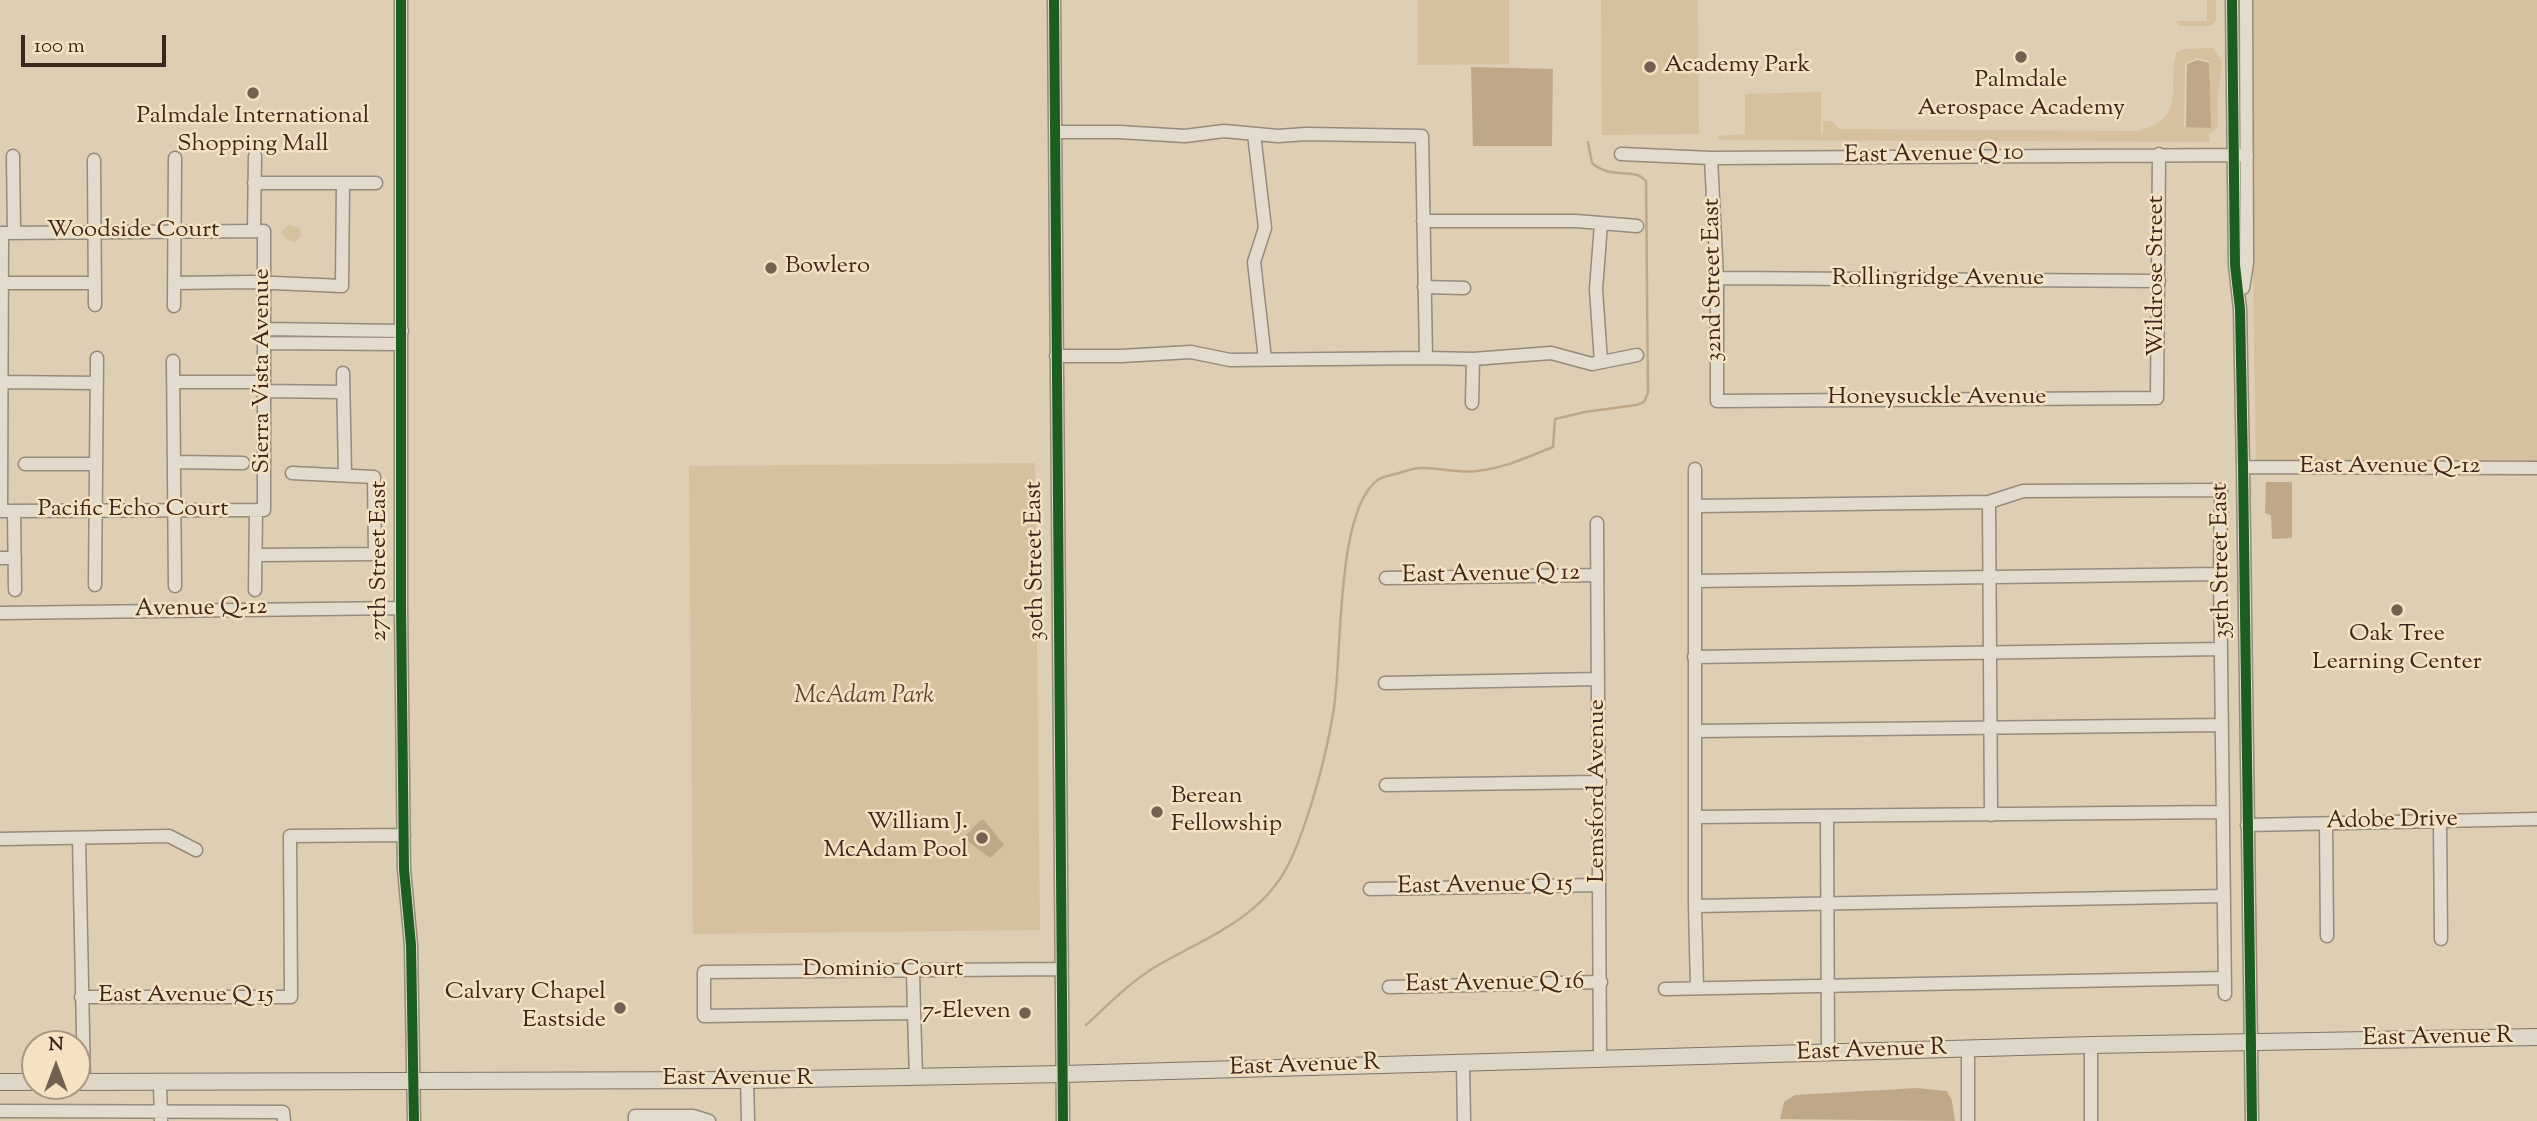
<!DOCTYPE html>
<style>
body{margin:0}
#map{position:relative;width:2537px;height:1121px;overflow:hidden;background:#ddceb4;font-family:"Sorts Mill Goudy",serif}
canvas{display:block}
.north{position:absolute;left:21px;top:1030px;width:70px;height:70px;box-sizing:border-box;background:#f4e2c3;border:2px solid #ab9781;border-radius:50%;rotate:0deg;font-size:19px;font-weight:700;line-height:28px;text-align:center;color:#3d261d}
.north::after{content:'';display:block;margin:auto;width:24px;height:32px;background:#756152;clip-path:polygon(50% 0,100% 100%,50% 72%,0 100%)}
.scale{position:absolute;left:21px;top:35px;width:145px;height:32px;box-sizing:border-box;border:4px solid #3d261d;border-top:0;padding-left:9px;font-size:21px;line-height:24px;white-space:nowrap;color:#3d261d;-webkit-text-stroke:5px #f4e2c3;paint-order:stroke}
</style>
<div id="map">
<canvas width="2537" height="1121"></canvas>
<div class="north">N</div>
<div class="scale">100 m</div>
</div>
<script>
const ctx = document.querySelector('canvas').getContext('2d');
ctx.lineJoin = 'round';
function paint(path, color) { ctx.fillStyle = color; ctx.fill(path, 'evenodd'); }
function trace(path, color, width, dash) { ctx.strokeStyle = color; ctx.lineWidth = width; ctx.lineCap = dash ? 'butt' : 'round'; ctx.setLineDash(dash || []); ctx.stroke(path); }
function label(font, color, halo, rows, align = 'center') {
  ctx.font = font + ' "Sorts Mill Goudy",serif'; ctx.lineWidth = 5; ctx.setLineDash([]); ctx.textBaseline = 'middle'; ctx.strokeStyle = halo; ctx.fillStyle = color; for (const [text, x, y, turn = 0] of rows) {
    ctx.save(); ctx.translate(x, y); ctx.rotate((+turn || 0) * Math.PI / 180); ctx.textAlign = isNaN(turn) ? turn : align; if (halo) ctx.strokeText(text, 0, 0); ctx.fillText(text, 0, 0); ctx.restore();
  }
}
paint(new Path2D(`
 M1418 0H1509V64L1418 65Z
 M1601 0H1698L1699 134 1602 135Z
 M2207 0H2216V21L2211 26H2179L2176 21H2207Z
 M2249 0H2537V476L2256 474Z
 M2213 48 2222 62 2218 96V127L2209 134 2210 142 1720 140 1717 136 1745 134V94L1821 92V134H1823V121H1832L1840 129 2139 131C2190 116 2165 86 2177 52L2184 49ZM2197 58 2209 61 2210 127H2184L2185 63Z
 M289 225 300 228 301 236 295 243 287 240 281 232Z
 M1035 463 1040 930 693 934 689 466Z`), '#d6c19e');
paint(new Path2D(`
 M2198 60 2209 63 2211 128 2186 127 2187 64Z
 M1471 67 1553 69 1552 146H1473Z
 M2266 482H2292V538L2272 539 2271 515 2265 513Z
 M981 820H984L1004 845 990 858 966 840 965 836Z
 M1916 1088 1947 1091 1952 1101 1955 1121 1780 1119 1784 1102 1795 1095Z`), '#bfa888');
trace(new Path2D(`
 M1086 1025C1108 1005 1130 982 1155 967 1208 936 1266 917 1292 857 1310 816 1326 757 1333 714 1343 663 1334 509 1379 479 1384 476 1392 475 1399 473 1405 471 1412 469 1419 468 1438 467 1458 474 1477 471 1504 468 1528 457 1553 447L1555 419 1585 412 1636 405 1644 402 1648 393 1646 181C1632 166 1613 181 1592 163L1588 142`), '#bfa888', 2.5);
const minor = new Path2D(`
 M401 0V608L404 869 411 945 414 1121
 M1054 0 1063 1121
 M2232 0 2235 265 2240 309 2243 467 2252 1121
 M1056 132H1119L1185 136 1224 131 1278 136 1306 134 1422 136 1426 358
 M1254 134 1265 228 1254 262 1265 359
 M1621 154 1711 158 2247 155
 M13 156 14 233
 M1711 158 1717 278V401L2157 398 2159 154
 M94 160 95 305
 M254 183H376
 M1423 221H1576L1637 226
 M1601 224 1596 289 1601 362
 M254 231 255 156
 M264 231V510L1 511 2 233Z
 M1717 278 2159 281
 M0 283H94
 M174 283 251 282 342 286 343 183
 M1424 287 1464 288
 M2243 288 2247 263 2246 0
 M174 306 175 158
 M264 329 402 331
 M264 343 401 344
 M1056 356H1121L1191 352 1230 360 1426 358 1473 359 1551 353 1592 364 1637 355
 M173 361 175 586
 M343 373 345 474
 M2 382 96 383
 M174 382H264
 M264 391 343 392
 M1472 403 1473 359
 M174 462 243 463
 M25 464H96
 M2243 467 2537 468
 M1695 469V906L1697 988
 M1989 502 1991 815
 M1696 506 1989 502 2023 491 2221 490 2220 574 2225 994
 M14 511 15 590
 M1597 523 1600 1059
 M256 555 375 554 374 477 292 473
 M0 558H15
 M1386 578 1597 575
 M1695 581 2220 574
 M95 585 97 358
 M255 590 256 510
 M0 613 401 608
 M1694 657 2221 649
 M1385 683 1598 679
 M1696 731 2222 725
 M1386 785 1600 782
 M1827 816 1828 1053
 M1695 817 2222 812
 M2440 821 2441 939
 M2326 824 2327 936
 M2247 825 2537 819
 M79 838 84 1082
 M0 839 169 836 196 850
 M1370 889 1599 885
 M1695 906 2224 896
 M913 971 914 1013 704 1016V972L1061 969
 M1389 987 1601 982
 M1665 989 2225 978
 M81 997H291L290 836 404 835
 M914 1013 916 1077
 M1463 1063 1464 1121
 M747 1080 748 1121
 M160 1082 161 1121
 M0 1111 283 1112 284 1121
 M635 1121V1116H693L709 1121
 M1968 1121V1049
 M2091 1121V1045`);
const major = new Path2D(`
 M0 1082H35
 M77 1082 747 1080 1063 1074 2091 1045 2537 1037`);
trace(minor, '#968a7b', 15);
trace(major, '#807466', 18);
trace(minor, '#e3dcce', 12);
trace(major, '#ded6c6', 16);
trace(new Path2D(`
 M401 0V608L404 869 411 945 414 1121
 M1054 0 1063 1121
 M2232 0 2235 265 2240 309 2243 467 2252 1121`), '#1b5e20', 10);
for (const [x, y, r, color] of [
 [2021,57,7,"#756152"],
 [1650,67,7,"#756152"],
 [253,93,7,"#756152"],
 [771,268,7,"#756152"],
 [2397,610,7,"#756152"],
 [1157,812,7,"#756152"],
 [982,838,7,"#756152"],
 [620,1008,7,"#756152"],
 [1025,1013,7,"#756152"]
]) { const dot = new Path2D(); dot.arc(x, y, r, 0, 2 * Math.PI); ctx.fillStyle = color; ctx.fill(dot); trace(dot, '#f4e2c3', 2.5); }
label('24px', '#3d261d', '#f4e2c3', [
 ["Academy Park",1664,67],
 ["Palmdale",2021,82,"center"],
 ["Aerospace Academy",2021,110,"center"],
 ["Palmdale International",253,118,"center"],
 ["Shopping Mall",253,146,"center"],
 ["Bowlero",785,268],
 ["Oak Tree",2397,636,"center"],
 ["Learning Center",2397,664,"center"],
 ["Berean",1171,798],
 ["Fellowship",1171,826],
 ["William J.",968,824,"right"],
 ["McAdam Pool",968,852,"right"],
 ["Calvary Chapel",606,994,"right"],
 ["Eastside",606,1022,"right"],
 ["7-Eleven",1011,1013,"right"]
], 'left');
label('24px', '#3d261d', '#f4e2c3', [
 ["East Avenue Q 10",1934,156,-1],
 ["Woodside Court",133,232],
 ["Wildrose Street",2158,276,-90],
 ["32nd Street East",1715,280,-91],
 ["Rollingridge Avenue",1938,280],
 ["Sierra Vista Avenue",264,371,-90],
 ["Honeysuckle Avenue",1937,399],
 ["East Avenue Q-12",2390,468],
 ["Pacific Echo Court",133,511],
 ["27th Street East",381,561,-90],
 ["30th Street East",1037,561,-91],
 ["35th Street East",2223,561,-91],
 ["East Avenue Q 12",1491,576,-1],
 ["Avenue Q-12",201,610,-1],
 ["Lemsford Avenue",1599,791,-90],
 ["Adobe Drive",2392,822,-1],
 ["East Avenue Q 15",1485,887,-1],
 ["Dominio Court",883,971],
 ["East Avenue Q 16",1495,985,-1],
 ["East Avenue Q 15",186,997],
 ["East Avenue R",2438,1039,-1],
 ["East Avenue R",1872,1052,-2],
 ["East Avenue R",1305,1067,-2],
 ["East Avenue R",738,1080]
]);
label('italic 24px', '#5a4333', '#f4e2c3', [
 ["McAdam Park",864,698]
]);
</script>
